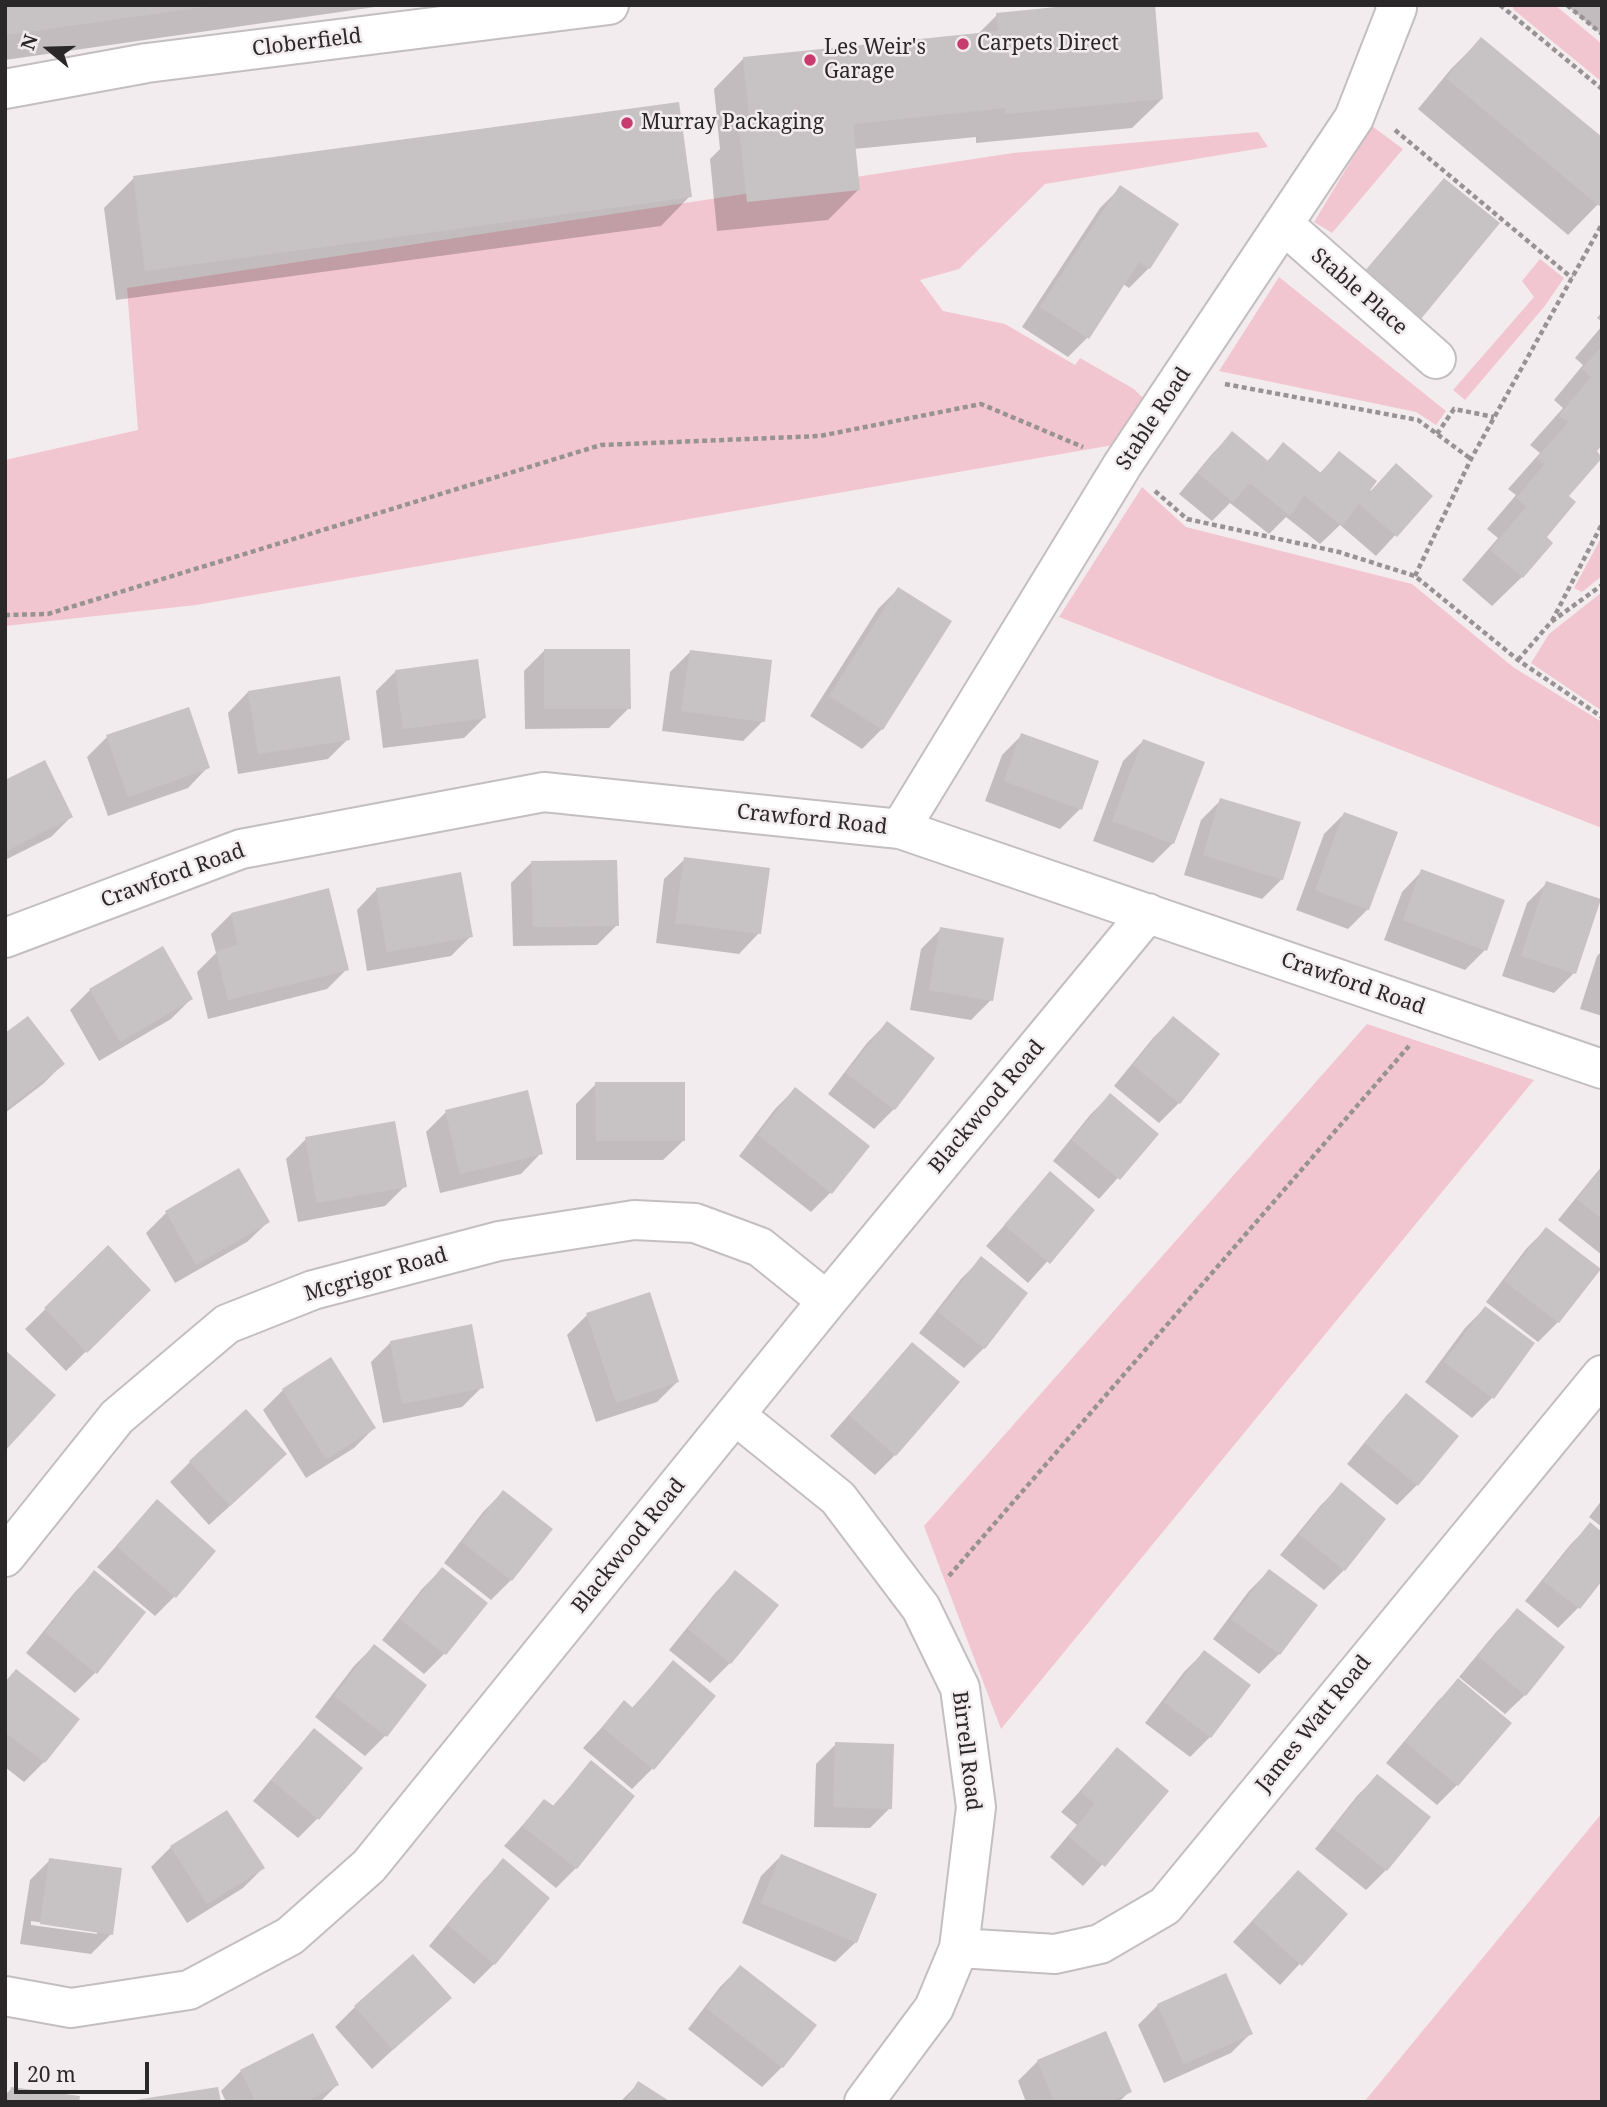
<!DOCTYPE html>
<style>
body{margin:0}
#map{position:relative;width:1607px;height:2107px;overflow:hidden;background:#f3ecee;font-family:"Noto Serif",serif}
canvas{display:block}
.frame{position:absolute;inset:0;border:7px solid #2a2828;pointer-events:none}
.north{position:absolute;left:14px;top:14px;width:70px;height:70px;-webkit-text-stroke:5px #f3ecee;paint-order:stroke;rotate:289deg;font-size:19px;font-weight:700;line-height:28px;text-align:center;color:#2a2828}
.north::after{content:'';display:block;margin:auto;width:24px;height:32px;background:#2a2828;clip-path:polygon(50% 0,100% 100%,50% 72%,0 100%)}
.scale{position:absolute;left:14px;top:2062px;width:135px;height:32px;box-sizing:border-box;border:4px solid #2a2828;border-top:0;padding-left:9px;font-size:21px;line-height:24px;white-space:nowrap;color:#2a2828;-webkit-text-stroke:5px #f3ecee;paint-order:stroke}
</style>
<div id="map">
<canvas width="1607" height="2107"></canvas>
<div class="frame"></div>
<div class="north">N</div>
<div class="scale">20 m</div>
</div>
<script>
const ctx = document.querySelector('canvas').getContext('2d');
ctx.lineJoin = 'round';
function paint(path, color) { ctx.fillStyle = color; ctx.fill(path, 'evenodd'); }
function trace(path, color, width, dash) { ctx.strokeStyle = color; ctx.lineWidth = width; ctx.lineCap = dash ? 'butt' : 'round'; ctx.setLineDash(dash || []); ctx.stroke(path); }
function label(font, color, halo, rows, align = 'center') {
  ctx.font = font + ' "Noto Serif",serif'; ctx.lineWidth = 5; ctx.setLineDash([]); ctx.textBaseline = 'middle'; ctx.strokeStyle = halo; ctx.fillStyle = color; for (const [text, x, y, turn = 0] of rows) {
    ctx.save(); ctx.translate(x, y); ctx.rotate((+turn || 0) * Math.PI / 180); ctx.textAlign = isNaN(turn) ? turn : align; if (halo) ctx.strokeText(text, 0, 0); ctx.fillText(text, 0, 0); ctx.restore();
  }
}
paint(new Path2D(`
 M1512 5H1555L1602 44V82L1514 10Z
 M1372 126 1403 149 1332 233 1314 222Z
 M1258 132 1268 147 1045 184 959 269 920 280 943 311 1005 324 1075 365 1080 358 1134 389 1143 398 1113 445 196 605 5 626V460L138 430 127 288 1013 153Z
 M1540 259 1564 278 1544 307 1465 400 1453 390 1534 297 1522 281Z
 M1279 277 1446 411 1436 425 1416 412 1219 371Z
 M1142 487 1186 527 1412 584 1513 667 1602 722V828L1059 617Z
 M1602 536V576L1582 592 1574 588Z
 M1602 592V711L1531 663 1549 634Z
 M1367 1024 1534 1080 1001 1729 924 1526Z
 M1602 1813V2102H1364Z`), '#f2c6d0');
paint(new Path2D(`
 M5 5H389L5 60Z
 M1566 5H1602V35Z
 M997 15 1162 99 1132 128 976 143V137L854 149 858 190 828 220 717 231 710 159 720 149 714 89 743 59 977 35Z
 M1481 39 1602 200 1568 235 1418 109 1451 69Z
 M134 178 690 196 661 226 116 300 104 208Z
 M1120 188 1149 268 1129 288 1123 284 1088 337 1068 357 1022 327 1100 208Z
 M1602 312V322L1597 318Z
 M1602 326V443L1566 496 1522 577 1492 606 1462 580 1498 538 1487 529 1516 495 1508 489 1540 453 1530 445 1563 408 1554 400 1583 365 1575 358Z
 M1232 434 1266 462 1284 445 1319 474 1339 453 1371 491 1396 465 1431 496 1376 556 1340 525 1320 544 1286 517 1269 534 1230 503 1212 521 1179 494 1212 454Z
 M898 589 882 729 862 749 810 716 878 609Z
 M544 651 629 708 609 728 525 729 524 671Z
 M690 652 763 721 743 741 662 731 670 672Z
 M396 671 484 718 464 738 383 748 376 691Z
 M248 692 348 739 328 759 238 774 228 713Z
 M1022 735 1080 809 1060 829 985 801 1002 755Z
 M107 737 208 767 188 788 108 816 87 757Z
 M1143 741 1173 843 1153 863 1093 841 1123 761Z
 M5 782 71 817 51 837 5 860Z
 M1221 800 1282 879 1262 899 1184 875 1201 820Z
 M1344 814 1368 909 1348 929 1296 910 1324 834Z
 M685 859 759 933 739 954 656 943 664 879Z
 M531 863 617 925 597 945 513 946 511 883Z
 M1422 871 1485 950 1465 970 1384 940 1402 892Z
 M1547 883 1574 973 1554 993 1502 976 1527 903Z
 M377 889 471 936 451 956 367 971 357 910Z
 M231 914 347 969 327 989 208 1019 197 972 216 953 211 934Z
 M941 929 991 1000 971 1020 910 1010 921 949Z
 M1602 951V1016L1580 1009 1597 956Z
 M90 990 191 999 171 1019 99 1061 70 1010Z
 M1173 1018 1179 1103 1159 1123 1114 1086 1153 1038Z
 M887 1023 933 1058 894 1109 874 1129 828 1094 867 1043Z
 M5 1036 63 1064 43 1084 5 1113Z
 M596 1084 684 1140 663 1160H576V1104Z
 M795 1089 831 1192 811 1212 739 1156 775 1109Z
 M1110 1095 1157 1134 1099 1199 1053 1161 1090 1115Z
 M446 1112 541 1153 521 1174 440 1193 426 1132Z
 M306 1139 405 1186 385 1206 298 1222 286 1159Z
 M1602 1166V1255L1558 1220Z
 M1050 1174 1093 1210 1028 1283 986 1246Z
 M166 1213 268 1222 247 1242 175 1283 146 1233Z
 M1546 1229 1558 1322 1538 1342 1486 1302 1526 1249Z
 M108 1248 149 1290 66 1371 25 1329Z
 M981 1259 984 1348 964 1368 919 1333 961 1279Z
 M1485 1308 1492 1398 1472 1418 1425 1382 1465 1328Z
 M587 1315 677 1382 657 1402 596 1422 567 1335Z
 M391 1342 482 1387 462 1407 383 1423 371 1362Z
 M912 1344 895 1455 875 1475 830 1436Z
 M283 1390 374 1428 354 1448 306 1478 263 1410Z
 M1407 1395 1417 1485 1397 1505 1347 1464 1387 1415Z
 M190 1462 265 1474 209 1525 170 1482Z
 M1341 1485 1384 1520 1344 1570 1324 1590 1280 1555 1321 1505Z
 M503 1492 511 1580 491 1600 444 1563 483 1512Z
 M1602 1500V1527L1589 1517Z
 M157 1502 175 1596 155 1616 97 1567Z
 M1590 1525 1602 1578 1578 1608 1558 1628 1525 1601 1570 1545Z
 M442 1569 486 1604 444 1654 424 1674 382 1640 422 1589Z
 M1269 1571 1316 1605 1279 1654 1259 1674 1213 1639 1249 1591Z
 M95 1572 144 1612 95 1673 75 1693 26 1653 75 1592Z
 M736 1572 777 1605 730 1663 710 1683 669 1650 716 1592Z
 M1517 1611 1525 1695 1505 1714 1459 1677 1497 1631Z
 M374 1646 425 1686 385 1736 365 1756 315 1717 354 1666Z
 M1204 1652 1210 1737 1190 1757 1145 1723 1184 1672Z
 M673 1663 713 1696 652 1769 632 1789 583 1748 624 1703 631 1709Z
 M1458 1681 1509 1723 1457 1785 1437 1805 1386 1763 1438 1701Z
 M5 1682 78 1720 44 1762 24 1782 5 1767Z
 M315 1731 318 1818 298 1838 253 1801 295 1751Z
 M836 1744 890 1808 870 1828 814 1827 816 1764Z
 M1118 1749 1167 1792 1083 1886 1050 1857 1077 1825 1061 1812Z
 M591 1763 576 1868 556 1888 504 1846 544 1801 552 1807Z
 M1377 1776 1386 1870 1366 1890 1315 1849 1357 1796Z
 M171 1847 263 1868 243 1888 187 1923 151 1867Z
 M781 1856 856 1942 835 1962 742 1923 761 1876Z
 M50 1860 111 1934 91 1954 20 1944 30 1880ZM31 1921 97 1931V1934L31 1925Z
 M503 1861 494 1964 474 1984 429 1946 483 1881Z
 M1278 1892 1345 1915 1280 1985 1233 1942Z
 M740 1967 815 2026 782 2067 762 2087 688 2029 720 1987Z
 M449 1998 372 2069 335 2027 355 2007Z
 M1158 2005 1251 2033 1231 2053 1164 2083 1138 2025Z
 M1038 2061 1130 2091 1119 2102H1026L1018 2081Z
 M241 2071 337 2085 320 2102H226L221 2091Z
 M639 2083 667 2102H620Z
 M11 2089 78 2102H5V2095Z`), '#0003');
paint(new Path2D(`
 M5 5H203V7L5 35Z
 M1077 5H1155L1163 99 1005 114V108L853 124 860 190 747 202 739 128 750 126 743 57 998 31 996 13Z
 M1481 37 1602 137V203L1599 206 1446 78Z
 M679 102 692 197 145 271 133 176Z
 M1444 178 1500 223 1416 325 1363 273Z
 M1120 185 1179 224 1150 269 1139 262 1089 339 1040 307Z
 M1602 346V445L1597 451 1602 458 1569 496 1576 502 1547 537 1553 543 1523 578 1490 550 1526 507 1516 498 1545 464 1537 458 1568 422 1559 415 1591 377 1582 369Z
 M1232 431 1267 460 1258 474 1283 442 1321 473 1339 451 1377 481 1363 500 1396 463 1433 496 1397 537 1359 504 1342 526 1304 495 1290 516 1250 483 1233 502 1198 473Z
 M898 587 952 621 883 730 829 696Z
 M544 649H630L631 709H544Z
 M690 650 772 660 765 722 681 711Z
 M478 659 486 718 403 729 395 670Z
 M340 676 350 740 258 754 248 691Z
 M189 707 210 768 128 797 106 735Z
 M1021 733 1099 761 1082 810 1004 781Z
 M1143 739 1205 762 1174 844 1112 821Z
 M45 760 73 817 5 852V780Z
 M1220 798 1301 822 1283 880 1203 855Z
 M1344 812 1398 832 1369 910 1315 890Z
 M684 857 770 868 761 934 675 923Z
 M617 860 619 926 533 927 531 861Z
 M1421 869 1505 900 1487 951 1403 920Z
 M461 872 473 937 387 952 376 888Z
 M1546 881 1601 899 1576 974 1521 956Z
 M329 888 349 970 228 1000 216 951 238 945 231 913Z
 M940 927 1004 938 993 1001 929 990Z
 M163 946 193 999 120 1042 89 989Z
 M28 1016 65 1064 5 1110V1033Z
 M1173 1016 1220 1054 1180 1104 1133 1065Z
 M887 1021 935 1058 895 1110 846 1073Z
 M595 1082H685V1141H596Z
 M795 1087 870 1146 832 1194 758 1135Z
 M528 1090 543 1154 460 1174 445 1110Z
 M1110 1093 1159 1134 1120 1180 1072 1140Z
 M395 1121 407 1187 317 1203 305 1137Z
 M1602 1167V1219L1577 1199Z
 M239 1168 270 1222 196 1265 165 1211Z
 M1050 1171 1095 1210 1050 1264 1004 1225Z
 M1546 1227 1601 1269 1559 1323 1504 1281Z
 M108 1245 151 1290 87 1353 44 1308Z
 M981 1256 1028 1293 985 1349 938 1312Z
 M650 1292 679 1382 616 1403 586 1313Z
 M1485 1306 1535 1343 1494 1399 1444 1362Z
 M472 1324 484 1388 402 1404 390 1341Z
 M912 1342 960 1382 896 1456 849 1415Z
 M5 1350 56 1395 5 1451Z
 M331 1357 376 1428 326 1459 282 1389Z
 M1406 1393 1459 1436 1418 1486 1365 1443Z
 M246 1409 287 1454 230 1506 189 1461Z
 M1341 1482 1386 1519 1345 1571 1299 1534Z
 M503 1490 553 1529 512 1581 462 1542Z
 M157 1499 216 1551 176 1598 116 1546Z
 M1590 1522 1602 1532V1581L1580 1609 1543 1581Z
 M442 1567 488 1603 446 1655 400 1619Z
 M1269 1569 1318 1605 1280 1655 1231 1619Z
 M94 1570 146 1612 97 1674 45 1632Z
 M735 1570 779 1605 731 1664 688 1629Z
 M1517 1608 1565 1647 1526 1696 1478 1656Z
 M374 1644 427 1685 387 1737 334 1696Z
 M1204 1650 1251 1685 1211 1738 1164 1702Z
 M673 1660 716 1696 654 1770 602 1727 624 1700 633 1708Z
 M16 1669 80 1719 45 1763 5 1732V1682Z
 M1458 1678 1512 1723 1458 1786 1405 1742Z
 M314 1728 363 1768 319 1820 271 1780Z
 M835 1742 894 1744 892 1809 833 1807Z
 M1117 1747 1169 1791 1105 1867 1068 1836 1095 1804 1080 1791Z
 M591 1760 635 1796 577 1869 522 1826 544 1799 554 1806Z
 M1377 1774 1431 1817 1387 1871 1333 1828Z
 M227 1810 265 1868 207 1904 170 1846Z
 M781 1854 877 1894 857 1943 761 1903Z
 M49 1858 122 1868 113 1935 40 1924Z
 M503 1858 550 1898 495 1965 448 1925Z
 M1298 1870 1348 1914 1302 1966 1252 1921Z
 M413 1954 452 1998 393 2050 354 2006Z
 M740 1965 817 2025 783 2068 706 2008Z
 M1226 1973 1253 2034 1184 2064 1157 2004Z
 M1106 2031 1132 2092 1108 2102H1054L1037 2060Z
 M313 2033 339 2085 305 2102H256L240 2070Z
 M638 2081 671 2102H625Z
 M11 2087 80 2096 79 2102H9Z
 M218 2087 221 2102H135V2100Z`), '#c7c2c3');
const minor = new Path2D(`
 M5 89 147 63 609 5
 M1283 224 1436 359
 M900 829 1123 464 1354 118 1397 8 1395 5
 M5 938 241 849 544 792 900 829 1602 1069
 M735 1415 838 1498 921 1608 960 1688 976 1807 959 1948 934 2008 864 2102
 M5 1557 117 1417 227 1324 313 1290 499 1241 634 1220 695 1223 760 1247 827 1301
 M959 1948 1055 1954 1100 1944 1165 1906 1602 1375
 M5 1996 71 2008 189 1990 290 1936 369 1866 827 1301 1148 913`);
trace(minor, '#c4bec0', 42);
trace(new Path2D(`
 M1500 5 1602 89
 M1567 5 1602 34
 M1395 130 1572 278
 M1225 384 1418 420 1471 459
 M1437 434 1454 409 1494 417
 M1155 491 1187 519 1339 552 1415 576 1518 660 1602 717
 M1415 576 1471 459 1602 224
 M5 615 48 614 601 445 820 436 981 404 1083 447
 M1552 621 1602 524
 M1518 660 1551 622 1602 585
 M949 1576 1409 1046`), '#979293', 4.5, [5, 3.5]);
trace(minor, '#fff', 38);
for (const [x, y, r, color] of [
 [963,44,7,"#c73b6e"],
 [810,60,7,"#c73b6e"],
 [627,123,7,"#c73b6e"]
]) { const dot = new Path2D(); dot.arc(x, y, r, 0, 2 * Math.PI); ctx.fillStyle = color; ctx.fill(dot); trace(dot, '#f3ecee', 2.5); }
label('21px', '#2a2828', '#f3ecee', [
 ["Cloberfield",307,43,-7],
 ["Stable Place",1359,292,41],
 ["Stable Road",1154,419,-57],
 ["Crawford Road",812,820,6],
 ["Crawford Road",173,876,-20],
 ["Crawford Road",1353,984,19],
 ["Blackwood Road",987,1107,-50],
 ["Mcgrigor Road",376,1275,-16],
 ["Blackwood Road",629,1546,-51],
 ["James Watt Road",1314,1724,-51],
 ["Birrell Road",966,1751,83]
]);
label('21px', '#2a2828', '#f3ecee', [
 ["Carpets Direct",977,44],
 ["Les Weir's",824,48],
 ["Garage",824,72],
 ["Murray Packaging",641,123]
], 'left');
</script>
